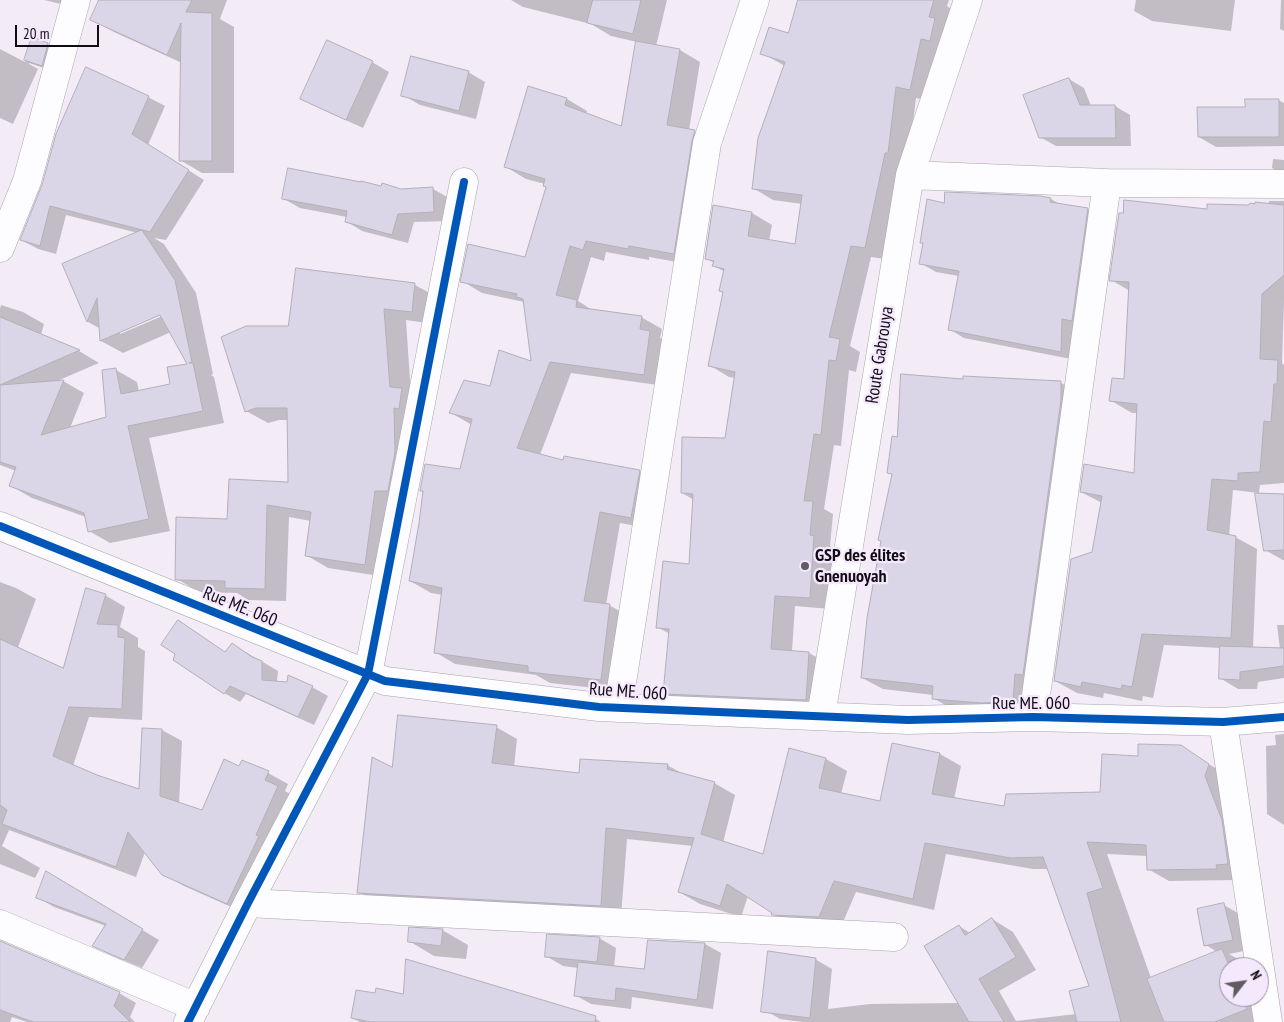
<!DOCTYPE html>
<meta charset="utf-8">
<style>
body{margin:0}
#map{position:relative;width:1284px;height:1022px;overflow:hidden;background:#f3ecf7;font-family:"PT Sans Narrow",sans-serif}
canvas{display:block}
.north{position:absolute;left:1219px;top:957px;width:50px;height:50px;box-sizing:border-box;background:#f4e8fc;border:1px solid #99909f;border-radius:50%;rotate:60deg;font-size:14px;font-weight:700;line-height:20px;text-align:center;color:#110c14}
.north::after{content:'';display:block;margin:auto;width:18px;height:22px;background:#605a63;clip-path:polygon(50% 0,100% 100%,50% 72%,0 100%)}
.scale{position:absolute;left:15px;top:25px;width:84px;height:22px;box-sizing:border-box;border:2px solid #110c14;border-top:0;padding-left:6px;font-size:15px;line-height:18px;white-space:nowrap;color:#110c14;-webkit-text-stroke:4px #f4e8fc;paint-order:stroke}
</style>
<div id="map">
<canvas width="1284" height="1022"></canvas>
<div class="north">N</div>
<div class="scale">20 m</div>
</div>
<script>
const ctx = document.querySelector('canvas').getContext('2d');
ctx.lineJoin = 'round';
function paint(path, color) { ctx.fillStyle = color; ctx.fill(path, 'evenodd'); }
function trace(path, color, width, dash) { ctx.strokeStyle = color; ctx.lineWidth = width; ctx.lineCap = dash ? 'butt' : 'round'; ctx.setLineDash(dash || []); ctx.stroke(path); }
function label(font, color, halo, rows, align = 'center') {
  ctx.font = font + ' "PT Sans Narrow",sans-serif'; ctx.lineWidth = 4.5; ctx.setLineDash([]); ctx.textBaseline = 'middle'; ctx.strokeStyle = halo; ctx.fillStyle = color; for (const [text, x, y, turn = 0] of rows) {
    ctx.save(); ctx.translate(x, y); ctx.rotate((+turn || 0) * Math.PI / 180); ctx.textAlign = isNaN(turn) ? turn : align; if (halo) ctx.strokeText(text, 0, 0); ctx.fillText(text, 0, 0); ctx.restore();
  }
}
paint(new Path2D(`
 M44 0H81L78 8Z
 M100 0H227L220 19 234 27V173H202L180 160 182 63 114 32 92 19Z
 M511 0H667L656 46 680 50 700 62 689 130 694 131 715 143 694 265 649 257V260L606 252 604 261 591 257 578 301 594 311 641 317 662 329 660 338 671 344 665 386 571 373 540 455 564 461 639 472 660 484 652 529 620 523 606 605H609L630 617 622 691 550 683 536 675 455 664 435 652 443 595 431 593 410 581 424 493 421 491 461 470 472 425 451 413 532 363 524 302 482 293 462 281 526 258 547 187 545 184 526 179 506 167 529 88 567 99 587 111 586 115 622 128 637 42 611 36 591 24 523 7Z
 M800 0H949L947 6 954 11 930 101 916 98 908 164 885 259 871 257 850 346 860 352 856 372 849 370 841 446 834 445 824 509 833 514 830 546 834 549 830 609 795 606 792 651 809 653 829 664 826 711 684 705 664 693 670 634 657 627 690 566 694 500 682 493 726 440 736 378 729 377 709 365 724 293 725 272 714 266V263L706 258 714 206 752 213 772 225 769 241 796 245 802 204 773 200 753 188 785 66 762 53 789 34Z
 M1136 0H1235L1231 31 1152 21 1134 11Z
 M1281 0H1284V31L1280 29Z
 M33 39 48 44 56 48 50 70 29 63V64L38 69 13 124 0 118V49L25 62Z
 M372 62 389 72 363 128 319 108 302 98Z
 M468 72 485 82 476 119 420 105 403 95Z
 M1069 79 1084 88 1091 106H1115L1130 115 1131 146H1056L1040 137Z
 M148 97 165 106 148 145 204 180 166 240 154 238 164 244 196 293 213 374 211 375 214 377 224 423 149 438 170 531 110 543 89 531 86 517 32 498 11 486 16 471 0 465V309L1 305 23 312 44 324 41 335 79 351 99 363 57 381H63L84 393 70 428 107 418 116 370 137 382 139 392 171 385 189 365 171 332 123 353 101 341V329L88 322 64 265 138 233 66 215 56 254 38 249 21 240 43 185ZM166 312 167 314 120 334V332Z
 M1278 100 1284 103V146L1216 147 1199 137 1247 109Z
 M1273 159 1284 160V175L1272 168Z
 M382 187 401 190 433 189 449 198 450 221 414 222 408 243 362 231 346 221 347 217 300 208 284 199Z
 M1051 199 1061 205 1087 209 1102 218 1076 360 964 338 949 329 959 276 936 272 920 263 924 244 921 242 945 205Z
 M1269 201H1284V302L1282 363 1284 365V483L1260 485 1259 493 1233 490 1229 536 1235 537 1257 549 1253 648 1280 649 1277 625H1284V678L1258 682 1257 689H1238L1220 678 1221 648 1164 645 1153 698 1143 696 1142 701 1104 693 1103 698 1077 693 1055 681 1093 553 1102 503 1081 492 1135 474 1138 413H1132L1110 400 1125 381 1130 291 1111 280 1208 210 1269 204Z
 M297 269 415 285 437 297 433 324 406 320 411 395 386 577 328 568 306 555 311 521 289 517 286 601 248 600 237 593 199 592 177 579 289 483V420H279L268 423 246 411 290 327Z
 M965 377 1061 383 1081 394 1033 713 954 710 933 698V695L883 689 862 678 893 475 889 473 898 438 964 380Z
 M1284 494V560H1283L1265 550Z
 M0 582 16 588 36 599 14 658 0 653Z
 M105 595 125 607 120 627 138 638V647L145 651 142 720 89 717 73 766 96 777 140 791 162 730 182 741 179 804 202 811 240 768 268 773 288 784 285 791 297 798 247 914 184 886 163 874 145 852 136 877 9 830 2 846 40 868 35 878 0 864V714L64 669Z
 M179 622 194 631 226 653 232 644 278 671 277 682 312 687 328 696 314 725 246 694 240 702 224 693 177 654Z
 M496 727 517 739 514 767 580 774 667 765 685 775 714 783 735 795 723 843 764 856 790 750 826 759 847 771 841 794 881 803 893 744 940 754 961 766 954 799 1005 808 1101 793 1140 757 1181 747 1230 777 1237 880 1169 881 1148 869V856L1107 854 1151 978 1217 952 1206 945 1224 905 1241 915 1249 950 1229 954 1243 962 1245 967H1229V997H1258L1265 1022H802L780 1019 763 1009 815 959 832 969 828 1009 870 1004 960 1003 959 926 970 933 992 919 1013 932 1036 970 999 991 1016 1021 1076 1014 1090 987 1049 869H1033L946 854 934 910 856 892 840 929 794 926 773 914V912L748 896 741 917 700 904 679 892 693 846 627 839 621 917 380 904 359 892 393 769Z
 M1284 734V825L1267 814 1266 746 1276 745 1275 735Z
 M47 873 159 940 142 968 111 955 94 946 106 926 54 907 37 897Z
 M442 930 468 945 466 959 434 956 409 941Z
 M599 938 616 948 614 967 645 970 649 941 705 944 721 953 713 1009 632 997 631 1009 591 1004 575 995 578 968 563 966 546 956Z
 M0 942 119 993 136 1003 130 1017 135 1022H27L12 1017 10 1022H0Z
 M376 995H404L591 1016 601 1022H360L352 1018Z`), '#0003');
const building = new Path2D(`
 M99 0H192L186 12 212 13V161H179L181 23 167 55 90 20Z
 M593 0H641L633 34 587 23Z
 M798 0H934L929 17 935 18 930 41 921 39 910 90 896 87 888 153H885L865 248 851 246 829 337 840 339 836 361 829 360 821 435 814 434 804 501H813L810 535 814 536 810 598 775 596 771 649 809 652 806 700 663 694 669 629 656 628 663 561 689 564 693 494 681 493 682 437 725 438 735 372 708 366 723 292 719 291 724 269 712 266 714 261 705 259 713 205 752 212 748 236 795 244 802 195 752 189 758 138 785 62 760 54 769 27 788 33Z
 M32 37 48 43 42 66 24 60Z
 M327 40 373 61 346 120 300 99Z
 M636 41 680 49 667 125 695 130 692 141 674 254 629 246 628 249 586 241 583 250 570 246 556 295 577 300 576 307 642 316 640 329 650 331 644 375 550 362 517 448 563 460 564 456 640 470 631 518 600 512 584 601 610 604 601 680 528 672V666L434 653 442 588 409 581 419 523 423 491H420L425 464 460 469 472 419 449 413 464 380 490 386 499 350 531 361 523 299 516 297 517 294 460 282 468 244 525 257 546 187 543 186 545 179 504 167 528 86 567 98 565 105 621 126Z
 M411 56 469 71 459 111 401 96Z
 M86 67 149 96 132 134 189 170 150 232 50 206 40 246 20 240 42 185 56 134Z
 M1069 78 1080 105H1115L1116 138H1039L1023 95Z
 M1245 99H1279V137H1198L1197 107H1245Z
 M288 168 361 182V181L381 186 382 183 401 189 433 187 434 212 398 214 392 235 345 222 347 211 282 199Z
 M945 192 1041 196 1051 198 1050 202 1088 208 1072 321 1062 319 1061 352 948 330 959 271 919 264 923 243H920L927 199 944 203Z
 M1124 200 1207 209V204L1249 205 1250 203 1255 204V202L1284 205V275L1262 294 1260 359 1278 360 1277 384H1274L1271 422 1264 421 1260 472 1238 473V481L1212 479 1207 530 1236 536 1231 638 1142 634 1132 687 1122 685 1121 689 1082 682 1081 687 1054 681 1071 559 1092 552 1102 496 1080 492 1084 464 1134 473 1137 404 1109 401 1112 378 1124 379 1129 282 1109 281 1119 213H1123Z
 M142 230 175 280 192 362 189 363H193L203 411 128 426 149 519 88 532 84 513 9 486 16 467 0 462V385L64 380 41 435 106 417 102 370 116 368 121 394 170 384 167 367 187 364 160 315 100 341 97 298 87 322 62 264Z
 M296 268 415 283 412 312 384 309 390 387 402 388 399 409 394 408 395 452 388 491H375L365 565 305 556 311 512 267 505 265 589 225 588V581L177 580H175L176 517 227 519 229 479 288 482 287 408H256L245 412 221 337 246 326H288Z
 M0 317 80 350 0 385Z
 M901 374 963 379V376L1061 381V400L1023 675 1015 674 1013 702 981 703 932 699 933 686 861 678 867 618 881 541 878 540 892 474 887 473 892 436 897 437Z
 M1255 493 1284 494V550L1264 551Z
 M86 588 106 594 97 624 118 625V637L125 638 122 709 69 707 53 756 97 775 139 789 142 728 162 729 160 796 202 810 224 759 239 766 242 760 269 771 265 780 278 786 256 835 259 836 227 904 162 875 128 832 116 867 2 824 7 810 0 805V639L63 668Z
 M178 620 225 652 232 643 252 657 262 661V680L287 682 288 675 313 686 298 717 230 686 224 694 173 660 175 654 161 645Z
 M1220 646 1284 648V666L1240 672V680L1219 679Z
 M398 715 497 725 492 763 579 773 580 759 668 764 667 769 715 782 701 834 763 854 789 748 826 758 819 788 880 801 892 743 940 753 932 794 1004 806 1006 794 1100 792 1102 754 1138 756V744L1181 745 1209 764 1205 776 1222 820 1228 864 1216 865 1217 869 1147 870 1146 845 1087 842 1103 888 1087 893 1121 1022H1077L1069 991 1089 986 1043 857 1011 858 925 843 913 899 834 881 819 917 771 915 772 913 727 884 720 906 678 892 694 838 606 828 601 906 357 893 372 757 392 767Z
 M46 871 143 929 124 960 92 946 106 924 36 898Z
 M1224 903 1233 940 1204 946 1197 909Z
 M992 918 1016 957 979 979 1004 1022H969L924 946 959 925 965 935Z
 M409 927 443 929 441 946 408 942Z
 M547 934 600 937 597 962 545 957Z
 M648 940 705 943 697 1000 616 988 615 1001 574 996 578 962 644 969Z
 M0 941 120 992 114 1006 130 1022H33L0 1010Z
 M1222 949 1230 967H1229V997H1242L1247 1009 1215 1022H1164L1147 979Z
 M768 951 816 958 810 1018 761 1012Z
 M406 959 596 1016 595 1022H370L351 1018 356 990 375 993 376 988 403 994Z`);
paint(building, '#dad5e7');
trace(building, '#b3afb9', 1);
const minor = new Path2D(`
 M910 175 1107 183 1284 184
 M0 248 27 181 76 0
 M0 526 385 681 599 707 908 720 1033 717 1223 722 1284 717
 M618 708 707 143 755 0
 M821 716 910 175 968 0
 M1033 717 1107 183
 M1223 722 1268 1022
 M248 903 894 937
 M0 924 196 1007
 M188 1022 248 903 368 674 464 182`);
trace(minor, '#a9a3ad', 29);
trace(minor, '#fdfcfe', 28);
trace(new Path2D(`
 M0 526 385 681 599 707 908 720 1033 717 1223 722 1284 717
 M188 1022 248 903 368 674 464 182`), '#0057b8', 8);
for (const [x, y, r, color] of [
 [805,566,5,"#605a63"]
]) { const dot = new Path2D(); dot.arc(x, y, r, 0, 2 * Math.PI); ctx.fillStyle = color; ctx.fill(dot); trace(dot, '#f4e8fc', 2); }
label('18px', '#110c14', '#f4e8fc', [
 ["Route Gabrouya",880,355,-81],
 ["Rue ME. 060",240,607,22],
 ["Rue ME. 060",628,692,4],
 ["Rue ME. 060",1031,704]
]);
label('bold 18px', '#110c14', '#f4e8fc', [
 ["GSP des élites",815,556],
 ["Gnenuoyah",815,577]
], 'left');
</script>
